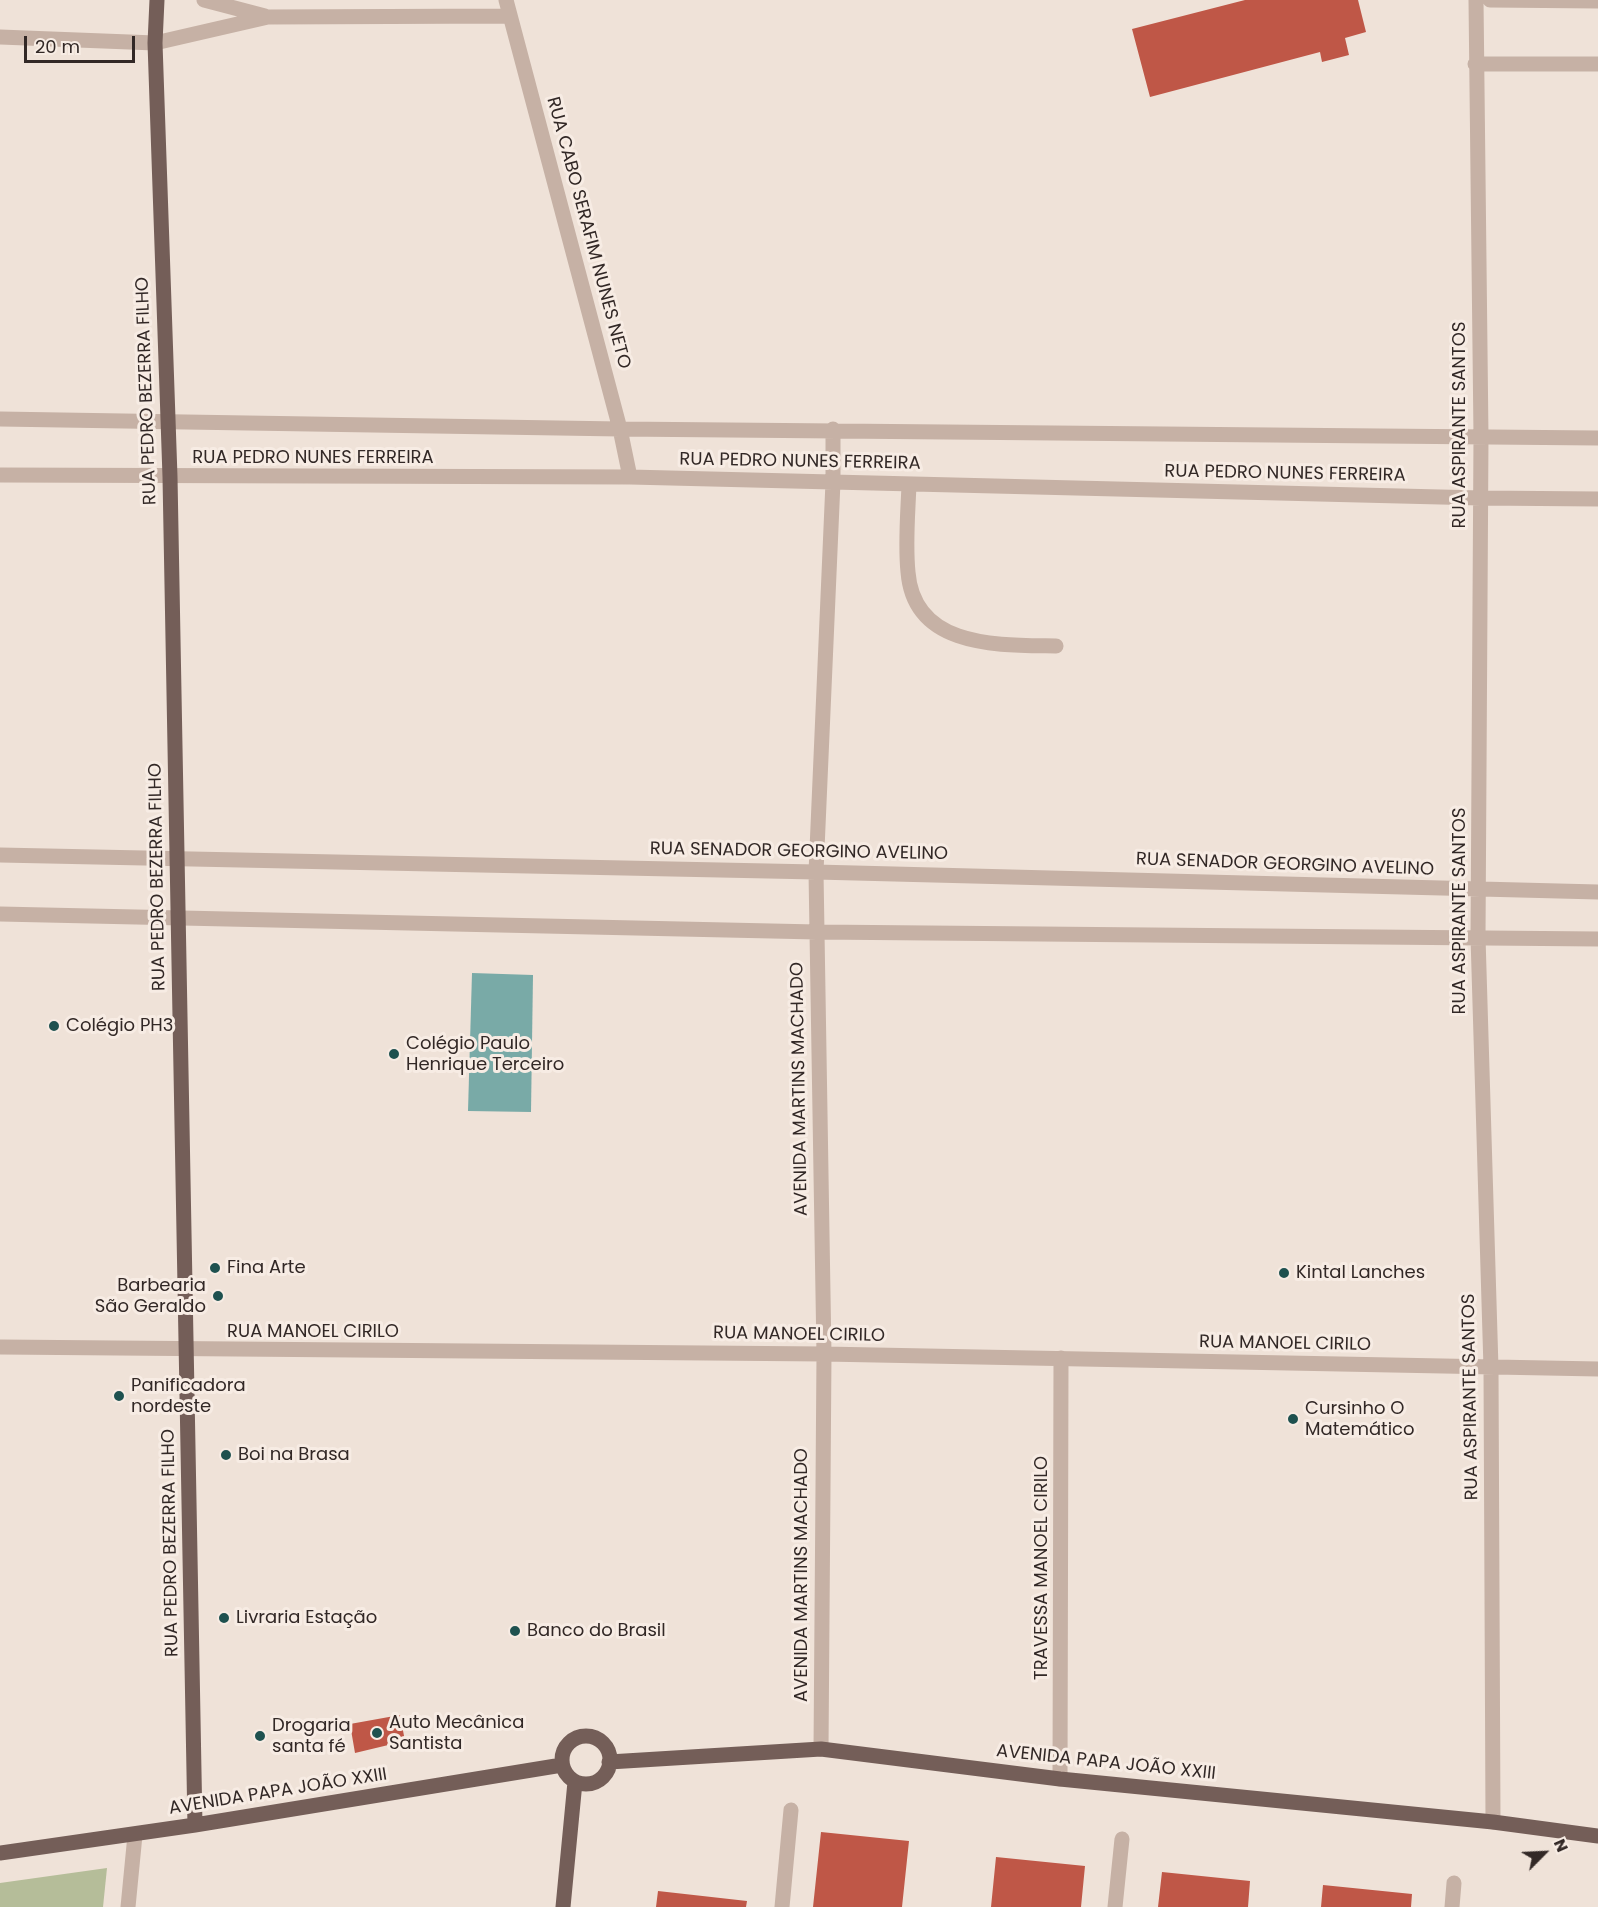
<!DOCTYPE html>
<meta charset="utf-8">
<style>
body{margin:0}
#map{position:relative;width:1598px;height:1907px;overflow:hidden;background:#efe2d8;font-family:Poppins,sans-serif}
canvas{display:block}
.north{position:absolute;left:1514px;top:1823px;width:60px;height:60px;-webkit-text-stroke:4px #f7ece4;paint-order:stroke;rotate:66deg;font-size:16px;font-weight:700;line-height:24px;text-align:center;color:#322826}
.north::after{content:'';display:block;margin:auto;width:21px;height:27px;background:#322826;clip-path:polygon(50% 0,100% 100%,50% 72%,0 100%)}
.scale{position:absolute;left:24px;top:36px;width:111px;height:27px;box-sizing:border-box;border:3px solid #322826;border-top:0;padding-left:8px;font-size:18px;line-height:21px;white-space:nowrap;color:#322826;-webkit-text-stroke:4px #f7ece4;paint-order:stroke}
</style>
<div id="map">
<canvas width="1598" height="1907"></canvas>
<div class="north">N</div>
<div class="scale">20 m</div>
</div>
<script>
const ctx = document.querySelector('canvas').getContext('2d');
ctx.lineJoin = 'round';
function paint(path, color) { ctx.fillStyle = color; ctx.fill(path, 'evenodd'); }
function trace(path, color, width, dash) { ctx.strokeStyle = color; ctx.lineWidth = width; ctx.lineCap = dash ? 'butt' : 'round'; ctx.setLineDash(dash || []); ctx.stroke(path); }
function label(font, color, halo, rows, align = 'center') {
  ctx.font = font + ' Poppins,sans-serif'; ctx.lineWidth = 6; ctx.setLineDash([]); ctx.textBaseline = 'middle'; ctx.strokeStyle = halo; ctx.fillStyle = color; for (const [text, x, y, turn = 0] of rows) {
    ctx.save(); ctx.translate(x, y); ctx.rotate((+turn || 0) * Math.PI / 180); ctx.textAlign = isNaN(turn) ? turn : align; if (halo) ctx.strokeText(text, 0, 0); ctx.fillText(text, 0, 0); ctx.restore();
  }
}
paint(new Path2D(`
 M107 1868 103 1907H0V1883Z`), '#b5bd99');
paint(new Path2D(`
 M472 973 533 975 531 1112 468 1111Z`), '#79aaa7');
paint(new Path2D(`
 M1245 0H1358L1366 32 1345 38 1349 55 1322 62 1320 52 1150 97 1132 29Z
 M400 1715 405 1741 355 1753 350 1724Z
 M821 1832 909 1841 902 1907H813Z
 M996 1857 1085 1866 1081 1907H991Z
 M1162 1872 1250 1881 1248 1907H1158Z
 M1323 1885 1412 1894 1411 1907H1321Z
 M658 1891 747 1901 746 1907H656Z`), '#bf5747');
trace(new Path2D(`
 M204 0 265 16
 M506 0 620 429 630 477
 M1476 0 1481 436 1478 937 1491 1368 1493 1822
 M1490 0 1598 1
 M0 37 155 43 268 17 510 16
 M1475 64H1598
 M0 419 620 429 1598 438
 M0 475 630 477 1481 498 1598 499
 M909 484C908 513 905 543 908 572 914 649 1000 645 1056 646
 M0 855 816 872 1598 892
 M0 914 817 932 1598 939
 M0 1347 824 1354 1598 1369
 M821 1749 824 1354 816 872 833 482V429
 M1060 1779 1061 1358
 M128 1907 135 1835
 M782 1907 791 1810
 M1115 1907 1122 1839
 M1452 1907 1454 1883`), '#c6b1a5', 15);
trace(new Path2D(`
 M157 0 155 43 170 477 195 1825
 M562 1760a24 24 0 1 1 48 0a24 24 0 1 1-48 0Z
 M609 1762 821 1749 1060 1779 1493 1822 1598 1836
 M0 1853 195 1825 562 1765
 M563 1907 575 1782`), '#745e58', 15);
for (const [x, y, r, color] of [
 [54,1026,6,"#1e514f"],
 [394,1054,6,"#1e514f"],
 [215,1268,6,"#1e514f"],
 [1284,1273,6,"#1e514f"],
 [218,1296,6,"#1e514f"],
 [119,1396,6,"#1e514f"],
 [1293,1419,6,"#1e514f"],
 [226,1455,6,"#1e514f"],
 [224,1618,6,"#1e514f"],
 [515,1631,6,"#1e514f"],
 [377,1733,6,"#1e514f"],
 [260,1736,6,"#1e514f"]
]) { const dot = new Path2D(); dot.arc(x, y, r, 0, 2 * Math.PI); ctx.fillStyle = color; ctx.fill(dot); trace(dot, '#f7ece4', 2); }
label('18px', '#322826', '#f7ece4', [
 ["RUA CABO SERAFIM NUNES NETO",588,233,75],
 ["RUA PEDRO BEZERRA FILHO",147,391,-92],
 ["RUA ASPIRANTE SANTOS",1460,425,-90],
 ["RUA PEDRO NUNES FERREIRA",313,458],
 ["RUA PEDRO NUNES FERREIRA",800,462,1],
 ["RUA PEDRO NUNES FERREIRA",1285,474,1],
 ["RUA SENADOR GEORGINO AVELINO",799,852,1],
 ["RUA SENADOR GEORGINO AVELINO",1285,865,2],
 ["RUA PEDRO BEZERRA FILHO",158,877,-91],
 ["RUA ASPIRANTE SANTOS",1460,911,-90],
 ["AVENIDA MARTINS MACHADO",800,1089,-91],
 ["RUA MANOEL CIRILO",313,1332],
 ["RUA MANOEL CIRILO",799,1335,1],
 ["RUA MANOEL CIRILO",1285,1344,1],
 ["RUA ASPIRANTE SANTOS",1471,1397,-91],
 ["RUA PEDRO BEZERRA FILHO",171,1543,-91],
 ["TRAVESSA MANOEL CIRILO",1042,1568,-90],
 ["AVENIDA MARTINS MACHADO",802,1575,-90],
 ["AVENIDA PAPA JOÃO XXIII",1106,1763,6],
 ["AVENIDA PAPA JOÃO XXIII",278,1792,-9]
]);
label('18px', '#322826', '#f7ece4', [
 ["Colégio PH3",66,1026],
 ["Colégio Paulo",406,1044],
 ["Henrique Terceiro",406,1065],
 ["Fina Arte",227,1268],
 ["Kintal Lanches",1296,1273],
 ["Barbearia",206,1286,"right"],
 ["São Geraldo",206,1307,"right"],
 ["Panificadora",131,1386],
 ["nordeste",131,1407],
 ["Cursinho O",1305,1409],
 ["Matemático",1305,1430],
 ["Boi na Brasa",238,1455],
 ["Livraria Estação",236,1618],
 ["Banco do Brasil",527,1631],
 ["Auto Mecânica",389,1723],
 ["Santista",389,1744],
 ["Drogaria",272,1726],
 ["santa fé",272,1747]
], 'left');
</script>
